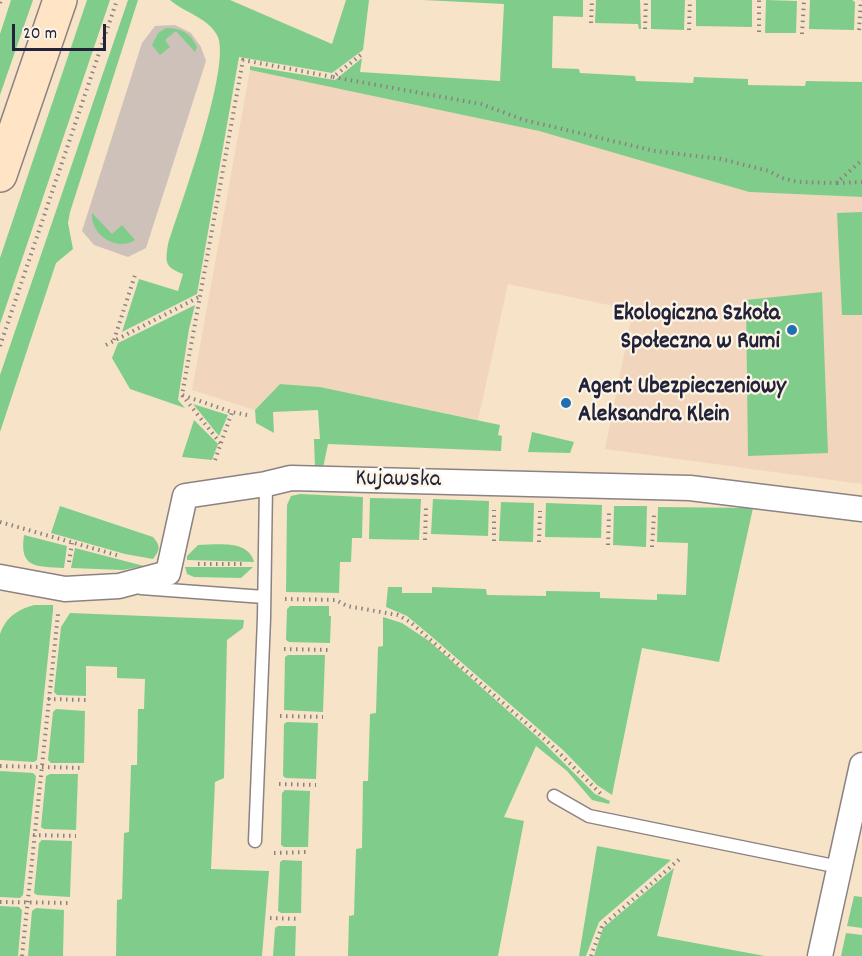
<!DOCTYPE html>
<meta charset="utf-8">
<style>
body{margin:0}
#map{position:relative;width:862px;height:956px;overflow:hidden;background:#f6e3c8;font-family:Dekko,sans-serif}
canvas{display:block}
.scale{position:absolute;left:12px;top:24px;width:94px;height:27px;box-sizing:border-box;border:3px solid #22223b;border-top:0;padding-left:8px;font-size:18px;line-height:21px;white-space:nowrap;color:#22223b;-webkit-text-stroke:4px #fcf5e5;paint-order:stroke}
</style>
<div id="map">
<canvas width="862" height="956"></canvas>
<div class="scale">20 m</div>
</div>
<script>
const ctx = document.querySelector('canvas').getContext('2d');
ctx.lineJoin = 'round';
function paint(path, color) { ctx.fillStyle = color; ctx.fill(path, 'evenodd'); }
function trace(path, color, width, dash) { ctx.strokeStyle = color; ctx.lineWidth = width; ctx.lineCap = dash ? 'butt' : 'round'; ctx.setLineDash(dash || []); ctx.stroke(path); }
function label(font, color, halo, rows, align = 'center') {
  ctx.font = font + ' Dekko,sans-serif'; ctx.lineWidth = 4.5; ctx.setLineDash([]); ctx.textBaseline = 'middle'; ctx.strokeStyle = halo; ctx.fillStyle = color; for (const [text, x, y, turn = 0] of rows) {
    ctx.save(); ctx.translate(x, y); ctx.rotate((+turn || 0) * Math.PI / 180); ctx.textAlign = isNaN(turn) ? turn : align; if (halo) ctx.strokeText(text, 0, 0); ctx.fillText(text, 0, 0); ctx.restore();
  }
}
paint(new Path2D(`
 M250 70 539 131 749 192 862 197V484L605 449 633 310 508 284 478 420 320 387 280 384 255 410 192 390Z`), '#f1d5bd');
paint(new Path2D(`
 M175 25 191 33 201 47 206 61 146 248 128 257 94 245 82 231 142 43 155 26Z`), '#cec1ba');
paint(new Path2D(`
 M11 0H33L0 95V34Z
 M87 0H110L0 324V258Z
 M128 0H138L70 212 68 223 73 249 56 263 0 432V375Z
 M170 0H230L332 44 346 0H369L363 50 332 73 239 57 197 294 122 332 139 279 178 291 183 274C165 267 165 263 168 244 179 209 233 63 217 35 207 17 185 13 170 0Z
 M423 0H583V17L553 16 552 68 579 69 580 73 635 76 636 81 693 83 694 77 748 79V85L805 86 806 81 862 82V197L749 192 539 131 250 70V66L335 80 362 58 360 72 500 81 504 4Z
 M596 0H640L641 29H639L638 24 595 23Z
 M651 0H685L684 30 651 29Z
 M696 0H752V27L696 26Z
 M766 0 797 1 796 33H765Z
 M810 0H852L855 2 854 30 809 29Z
 M166 28C181 28 191 33 197 47L195 52 176 31 165 40 170 47 160 55 152 45 158 33Z
 M862 212V315H842L837 213Z
 M92 213 112 234 122 225 135 240C117 252 90 235 92 213Z
 M822 292 828 453 748 456 746 300Z
 M195 305 189 329 178 400 185 408 130 389 112 358 118 343Z
 M280 384 320 387 500 425 498 435 502 436 501 451 328 444 323 468 315 467 314 439H320L318 410 273 412 274 433 256 423 255 410Z
 M193 404 228 415 219 436Z
 M194 420 218 444 212 460 182 457Z
 M532 432 574 442 570 453 528 452Z
 M300 494 363 497 362 538H352L351 562H340L339 593 286 592 287 505 291 496Z
 M370 498 421 499 419 540 369 539Z
 M433 499 489 501 488 536 431 534Z
 M501 502 534 503 533 542 499 541Z
 M546 503 602 505 601 538 545 537Z
 M60 506 153 537C161 546 160 550 153 559L125 554 51 533Z
 M614 506H647L646 547 613 545Z
 M658 507 753 508 719 662 642 648 612 795 597 785 563 750 431 636 407 616 386 607 388 587H402V593H432V587L486 589 487 595 546 596V591L600 592V598L657 600V594L686 595 688 543 657 542Z
 M24 535 67 546 64 568C36 566 19 569 24 535Z
 M198 545C217 545 248 539 254 562L187 560V556Z
 M75 548 144 566 123 570 71 568Z
 M185 567H253L241 578 194 577 187 574Z
 M34 605H53V610L37 760 34 762 0 760V634C6 617 17 610 34 605Z
 M290 606H329V616H331L330 643 289 642 286 640 287 609Z
 M70 613 244 620 243 628 227 640 224 778 215 782 211 869 269 871 262 956H116L117 900 122 899 124 833 129 832 131 765H137L138 709H144L145 679 117 678V667L86 666V696L57 695 54 692 61 627Z
 M383 617 402 623 429 641 542 741 595 794 610 801 609 804 592 800 567 771 536 746 504 817 524 821 498 956H348L349 916 354 915 356 849 362 848 363 781H368L370 714 376 713 378 647 383 646Z
 M288 655H325L323 712 284 710 285 657Z
 M56 709 85 711 84 763H51L48 760 53 712Z
 M287 722 318 723 316 779 286 778 283 776 284 724Z
 M0 771 33 773 36 776 23 895 20 898 0 897Z
 M50 774H78L76 830 44 829 41 827 46 776Z
 M285 790 310 791 308 847H284L281 845 282 793Z
 M42 840 72 841 70 897 37 895 34 893 39 843Z
 M597 846 671 860 599 922 586 956H579Z
 M283 860 302 861 301 913H281L278 911 280 862Z
 M674 868 657 936 765 956H594L603 928Z
 M854 896 862 897V928L847 926Z
 M0 906 19 907 22 910 18 956H0Z
 M36 908 64 910 63 956H28L32 911Z
 M278 926H296L295 956H273L275 928Z
 M846 933 862 935V956H841Z`), '#80cd8b');
const lane = new Path2D(`
 M141 588 264 597
 M554 796 589 816 839 867
 M255 841 264 618 266 484`);
const street = new Path2D(`
 M0 577 65 589 119 586 168 573 185 496 266 484 291 478 690 488 862 509
 M820 956 862 765`);
const secondary = new Path2D(`
 M0 175 60 0`);
trace(lane, '#8c8282', 15);
trace(street, '#8c8282', 27);
trace(secondary, '#8c8282', 36);
trace(new Path2D(`
 M0 3 1 0
 M591 23 592 0
 M645 29 646 0
 M689 30 690 0
 M859 30 861 0
 M759 32V0
 M802 34 804 0
 M333 77 481 104 524 120 655 151 721 159 769 171 782 178 798 182 836 183 862 160
 M837 183 862 182
 M114 340 136 272
 M106 345 201 296
 M0 346 117 0
 M182 395 221 444
 M247 415 232 412 182 395 243 60 333 77 362 54
 M215 460 232 412
 M0 522 120 556
 M425 540 426 508
 M494 541V510
 M539 542 540 511
 M608 545 609 513
 M652 547 654 514
 M69 562 72 543
 M198 564H245
 M285 599 336 600 347 606 398 615 410 622 549 743 602 795
 M284 649 329 650
 M48 699 86 700
 M280 716 323 717
 M0 766 84 768
 M279 784 316 785
 M33 835 76 836
 M274 853 308 852
 M0 902 70 903
 M270 918 300 919
 M22 956 58 614
 M591 956 602 926 682 857`), '#8c8282', 4, [1.5, 4.5]);
trace(lane, '#fff', 12);
trace(street, '#fff', 24);
trace(secondary, '#ffe4c6', 33);
for (const [x, y, r, color] of [
 [792,330,6,"#1f6fb2"],
 [566,403,6,"#1f6fb2"]
]) { const dot = new Path2D(); dot.arc(x, y, r, 0, 2 * Math.PI); ctx.fillStyle = color; ctx.fill(dot); trace(dot, '#fcf5e5', 2); }
label('bold 24px', '#22223b', '#fcf5e5', [
 ["Ekologiczna Szkoła",780,316],
 ["Społeczna w Rumi",780,344],
 ["Agent Ubezpieczeniowy",578,389,"left"],
 ["Aleksandra Klein",578,417,"left"]
], 'right');
label('24px', '#22223b', '#fcf5e5', [
 ["Kujawska",398,481,1]
]);
</script>
